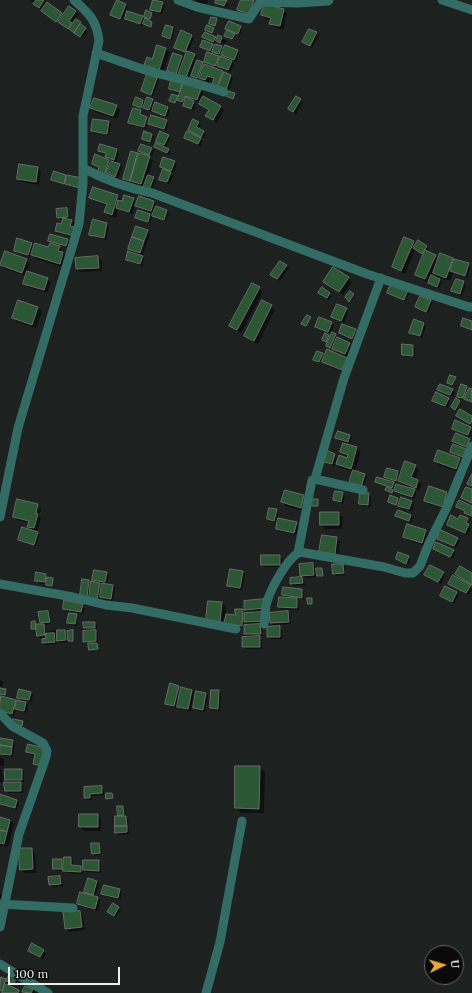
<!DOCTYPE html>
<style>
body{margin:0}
#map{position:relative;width:472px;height:993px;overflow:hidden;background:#1d211f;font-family:Lora,serif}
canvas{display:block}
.north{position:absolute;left:424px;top:945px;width:40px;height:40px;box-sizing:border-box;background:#090a09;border:1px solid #646564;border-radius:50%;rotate:85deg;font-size:11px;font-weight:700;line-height:16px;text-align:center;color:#eceeed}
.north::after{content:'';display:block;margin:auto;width:14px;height:18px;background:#eca93b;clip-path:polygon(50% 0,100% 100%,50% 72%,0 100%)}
.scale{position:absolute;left:8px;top:967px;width:112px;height:18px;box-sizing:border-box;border:2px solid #eceeed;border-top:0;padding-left:5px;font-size:12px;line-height:14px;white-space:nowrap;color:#eceeed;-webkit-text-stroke:3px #090a09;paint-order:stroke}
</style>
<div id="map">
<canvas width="472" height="993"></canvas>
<div class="north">U</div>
<div class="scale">100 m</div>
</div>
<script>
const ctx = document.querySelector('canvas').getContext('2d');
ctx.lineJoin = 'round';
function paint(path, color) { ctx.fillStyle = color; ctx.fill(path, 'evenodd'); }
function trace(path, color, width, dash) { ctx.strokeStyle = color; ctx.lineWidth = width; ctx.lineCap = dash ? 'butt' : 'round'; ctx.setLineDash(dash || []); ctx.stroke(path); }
paint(new Path2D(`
 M31 0H45L47 2 46 3 63 15 75 11 78 14 71 23 73 25 80 22 83 25 82 26 88 31 83 38 45 13 31 1Z
 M195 0H208L207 5 197 2Z
 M217 0 226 1 228 4 227 8 218 5 216 2Z
 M242 0H252L256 3 251 16 241 12 238 10Z
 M162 3 165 5 162 14 154 12 151 9Z
 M126 5 128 7 122 20 112 14Z
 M283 10 287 13 283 30 274 27 270 23 271 20 266 19 262 15Z
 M142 17 153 23 151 27 144 23 143 26 128 21 126 19Z
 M240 27 242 29 240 35 232 32 235 35 233 40 227 37 231 33 227 28Z
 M173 28 175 30 172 40 166 39 164 36Z
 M317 33 319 35 312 48 306 44Z
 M192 36 194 38 188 52 197 57 188 79 170 73 168 71 173 54 182 57 185 60 187 54 177 50 175 47Z
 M203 37 215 38 217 40 221 38 227 41 225 45 221 42V43L217 41 216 44Z
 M204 41 213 45 215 47 218 46 224 50H237L239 53 236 62 229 59 234 64 231 72 220 68 218 65 217 67 207 64 205 61 209 51 201 47ZM213 52 222 56 220 59 212 55ZM222 55 227 60 221 58Z
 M166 49 170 52 163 73 149 69 153 60Z
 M202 63 223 72 233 78 228 92 216 88 214 80 210 79 209 84 204 82 200 78 199 80 192 76Z
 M157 78 159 81 153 96 145 93 142 91Z
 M181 84 184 86 201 90 204 94 203 97 220 106 224 110 217 123 207 115 209 111 204 108 200 103 193 100 196 104 193 111 186 108 178 100 176 103 171 101 177 97 179 99 181 93 172 91 170 88Z
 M148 98 153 100 155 103 168 108 170 110 168 117 156 113 152 110 151 112 144 108 143 109 137 107 134 105 143 101 146 103Z
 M300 100 303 102 296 114 289 109Z
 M116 106 120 110 117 119 95 112 91 108Z
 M140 111 143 114 142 116 146 117 150 121 166 120 168 123 166 131 152 126 148 122 146 129 132 125 130 123Z
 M109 122 111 124 109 135 94 133 92 131Z
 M198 122 201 125 198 129 206 134 204 138 189 130Z
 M145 132 154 137 152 143 145 141 143 138Z
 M168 136 170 138 166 148 171 152 169 155 156 147 162 146 157 141Z
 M185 138 200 139 203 141 201 146Z
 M151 149 154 151 152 156 142 153 140 150Z
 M116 150 119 152 116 163 122 167 118 179 107 173 106 177 100 168 93 164 96 156 109 161 111 163 112 160 106 157 107 154 100 151Z
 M149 157 153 161 148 176 156 180 151 192 135 184 132 182V183L127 181 124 179Z
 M174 162 177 164 174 173 168 171 173 176 170 184 163 182 160 179 163 169 161 167Z
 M38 168 41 172 39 185 22 182 18 178Z
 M54 173 66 176 82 189 55 182 52 180Z
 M118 196 123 201 133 199 136 202 132 214 118 209 116 218 109 216 106 212 108 206 94 201 91 198Z
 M139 198 154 202 156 205 155 207 167 211 169 213 166 221 156 218 154 215V213L139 208 137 206Z
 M66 209 69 212 70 220 74 223 73 228 76 238 59 233 57 231 62 226 63 219 60 220 57 217Z
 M150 214 152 217 150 223 139 220 136 218Z
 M94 221 107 224 109 226 106 240 93 237 90 234Z
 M147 231 150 234 142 256 144 259 142 266 129 262 127 259 134 254 129 249Z
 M49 240H67L70 242 68 248 57 244 67 257 63 267 36 259 32 254 31 257 17 253 15 251 32 244 35 247 49 249 54 245Z
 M413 242 416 245 427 247 429 249 427 252 435 256 439 259 440 255 454 261 468 264 470 267 467 278 453 273 450 281 437 277 433 273 432 276 442 282 439 289 431 285 416 275 424 256 415 250 405 274 397 270 393 267Z
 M98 257 102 261V271L80 272 77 269Z
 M27 260 30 264 27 272 47 279 51 282 47 293 28 287 24 283 26 276 5 269 1 265Z
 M280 262 289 268 280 281 271 275Z
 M334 268 352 282 343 295 328 285Z
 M463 282 466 285 462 296 455 293 452 291Z
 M259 288 263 292 241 333 230 325Z
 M407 291 409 294 406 301 391 295 388 293Z
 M350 292 355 295 351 302 346 297Z
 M319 293 329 294 332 296 329 300Z
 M19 301 38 308 42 311 36 328 17 322 13 318Z
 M430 301 432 303 428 313 416 307Z
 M271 306 275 310 258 344 249 339 245 336Z
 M346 309 348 312 344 323 332 316Z
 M320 318 332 323 334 325 331 333 335 334 338 337 337 338 351 346 347 356 336 351 333 348V349L330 348 328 346 329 342 324 340 328 336 331 338 332 334 319 329 317 326Z
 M424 324 426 326 422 338 413 335 410 333Z
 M355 330 358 333 355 341 342 336 340 333Z
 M413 346 415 348V357H405L403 355Z
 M322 354 323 355 320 363 316 361Z
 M347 359 346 373 327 365 323 361Z
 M455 378 456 379 453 386 448 383Z
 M466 387 472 390V402L466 399V400L461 399 458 396Z
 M439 390H452L455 392 453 397 441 392Z
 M448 399 450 401 447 408 433 400Z
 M460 401 461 402 456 410 453 408Z
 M470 428 472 432 470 437 456 431 453 429Z
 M349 436 352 438 350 444 338 440 336 438Z
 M469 440 472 442 469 449 454 441Z
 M344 444 357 448 361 452 355 471 365 474 367 477 363 489 353 472 341 468 337 464 348 459 349 457 345 456 341 452Z
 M329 453 337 457 334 466 328 464 325 462Z
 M459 459 463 463 459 472 438 465 435 461Z
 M415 466 419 470 415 480 422 484 419 491 412 488 416 493 414 499 397 493 395 491V489L390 488 394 492 393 493 387 491 388 487 379 484 376 482H391L386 477 388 469 398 472 401 475ZM391 480 398 483V481L406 488 396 486Z
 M342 493 345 496 343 504 337 502 334 500Z
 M447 493 451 496 446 510 429 504 425 501Z
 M369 494 371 496 370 507 363 506 360 504Z
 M303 496 307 500 304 511 286 506 282 502Z
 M412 501 414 504 412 511 401 508 399 506Z
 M37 505 41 509 39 516 41 518 37 533 39 535 36 546 22 542 20 540 34 532 29 526 30 523 17 520 14 516Z
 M457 507H472V517L468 515 466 512Z
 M276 510 278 513 277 519 296 523 299 526 296 535 279 531 277 528 278 523 271 522 268 519Z
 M339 513 343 517 342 529H325L321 525Z
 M411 515 413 518 411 523 399 518 397 516Z
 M461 516 470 522 468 525 471 528 467 535 448 524 459 520Z
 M425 531 429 535 425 546 408 540 404 537Z
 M337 538 340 542 338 557 324 555Z
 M457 538 460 541 456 548 441 541 438 539Z
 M434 549 453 551 455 553 453 558 436 551Z
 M399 553 409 557 411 559 409 565 397 559Z
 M280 556 282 559V567H264L262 564Z
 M313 564 315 566 316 570H323V576L319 577 316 574V577L303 578 301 575Z
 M342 565 345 567V575L336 576 334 574Z
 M242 572 245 574 242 590 231 588 228 586Z
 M37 573 46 575 48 578H53V586L38 583 36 580Z
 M106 573 109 575 107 585H113L115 588 113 601 103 599 100 596V602L81 595 88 581 92 585 97 583 93 580Z
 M443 573 445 575 441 584 428 577Z
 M302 578 304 581 305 585 293 586 291 584Z
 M452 586H470L472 589 469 595Z
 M284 588 302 590 304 593V599H296L299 602V610L282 609 279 607 287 599 283 595Z
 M456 593 459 595 454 604 441 596Z
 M209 602 222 603 226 607 225 615 236 617 242 610 245 612V614L266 623 250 624V626L260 625 262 628V636H258L262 640V649H246L243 647 249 637 245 634V628L228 625 224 621V625L210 623ZM244 621 249 626H244Z
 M245 602 267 610 248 611 245 609Z
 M82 605 85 608 83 614 66 611 64 608Z
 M48 612 50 614 51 624 43 625 46 627V635L50 634 47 631 55 630 58 632 52 633 58 638 65 631 68 634 72 631 74 641H70L67 639 68 642 61 643 56 639 57 644 46 645 43 643 47 639V637L40 638 38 635 37 630 32 629 35 622 36 625H43L41 622Z
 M288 612 290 615 291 624 273 625 271 622Z
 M76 615 78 617 77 626 71 625 68 623Z
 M94 623 97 625V630H94L98 633V650H90L89 644H87L84 641 88 631 85 628Z
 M279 627 282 630V639H271L268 637Z
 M0 680 4 682 2 687 0 686Z
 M178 686 181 690 182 689 192 691 194 693 191 711 180 709 177 706 176 708 169 706 166 703Z
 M219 691 221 694 220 711 213 710 211 708Z
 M30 693 33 695 31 702 23 700 28 705 27 713 19 711 16 709 14 716 0 711V703L2 697 15 701 17 703 23 702 18 697Z
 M206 694 208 696 205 712 196 710 194 708Z
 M0 739 13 741 15 743 13 757 0 755Z
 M43 748V767L36 766 34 764 35 756 30 754 28 752Z
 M0 757 4 759V766H0Z
 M260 767 265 772 264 813H241L236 808Z
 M0 768 2 770V775L4 777 2 783 0 782Z
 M22 770 24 772V782H20L23 785V793H8L6 791 9 783 6 780Z
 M101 787 104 790V795L92 796V800H87L85 798V788Z
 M0 795 17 800 19 803 17 810 0 805Z
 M123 807 125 809 126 817 128 819 129 834 118 835 116 832 121 817 119 815Z
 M98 815 101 819V831H84L80 827Z
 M0 818 10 820 14 824 8 847 1 845 0 850Z
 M99 844 100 845H98L99 855 95 856 93 853Z
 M31 849 35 853 36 873H24L21 870Z
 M71 858 73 860V866L80 867 84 870 99 861 101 864V873L86 872 83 869V874L67 873 65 871H57L54 869 62 860 65 863Z
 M60 877 62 879 63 886 52 887 50 885Z
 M88 879 97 881 99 884 95 897 100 900 98 911 80 906 78 904 89 896 85 891Z
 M120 890 122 893 120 900 105 896 103 894Z
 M0 894H3L0 903Z
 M118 908 121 910 116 917 111 914Z
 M79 912 83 916 85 930 70 932 66 928Z
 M33 945 46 953 43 959 30 951Z
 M0 975 1 976V978L7 982 10 976 16 979 17 980 15 985 8 982 7 986 21 993H3L4 992 1 991Z
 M26 987 33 990 37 993H24V992Z`), '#0007');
const building = new Path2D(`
 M36 0H44L39 8 33 4Z
 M117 0 126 4 120 19 110 15Z
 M153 0 163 2 160 12 150 10Z
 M216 0H227L224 6 215 3Z
 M241 0H254L249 14 237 10Z
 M47 2 62 13 56 22 41 11Z
 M264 4 284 9 280 26 269 24 271 18 261 15Z
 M69 6 76 11 69 21 72 23 68 29 58 22Z
 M146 10 152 13 150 19 144 17Z
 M127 11 143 16 140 24 125 19Z
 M211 17 217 18 215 26 209 24Z
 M145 18 152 22 151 27 143 24Z
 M76 19 81 22 74 33 69 29Z
 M229 21 241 26 238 34 225 29Z
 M81 24 86 28 80 37 74 33Z
 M166 25 173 27 170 39 162 36Z
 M207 25 214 28 212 33 205 30Z
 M309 29 317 32 310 46 302 42Z
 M181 30 192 35 185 52 174 48Z
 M227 30 235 34 232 39 224 36Z
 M205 32 216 37 213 42 202 37Z
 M218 35 222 37 220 43 216 41Z
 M203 40 213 44 210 51 200 47Z
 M215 44 222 46 219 54 212 52Z
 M157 45 166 48 159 70 144 65 147 57 152 59Z
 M225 45 238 50 234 60 221 55Z
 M187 51 195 54 186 77 178 75Z
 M207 52 219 56 215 66 204 62Z
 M173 53 182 56 176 74 167 71Z
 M220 56 232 61 228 70 217 66Z
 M197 60 203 62 197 78 191 76Z
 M204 64 223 71 217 87 212 85 214 78 207 76 205 80 199 78Z
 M224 72 231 75 226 90 218 88Z
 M147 74 157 78 151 95 141 91Z
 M171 80 182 83 180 92 169 89Z
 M184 83 201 89 197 100 185 96 182 102 177 100Z
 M228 91 235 93 233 99 226 96Z
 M172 94 178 96 175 103 169 101Z
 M203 96 221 106 213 120 205 116 209 110 199 104Z
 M296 96 301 99 293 112 288 109Z
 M136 97 143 100 141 108 133 105Z
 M147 97 153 99 149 110 143 108Z
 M186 97 194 101 191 109 183 106Z
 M94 98 117 105 113 116 90 108Z
 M155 102 168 107 165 116 152 111Z
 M133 108 141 110 140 114 147 117 144 127 128 123Z
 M151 115 167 120 164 129 148 124Z
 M93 119 109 121 107 134 91 131Z
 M193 119 199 122 196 127 204 131 201 137 188 130Z
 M144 131 152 134 150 142 142 139Z
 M160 131 169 135 164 145 156 142Z
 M187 131 201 138 198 144 184 138Z
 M156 143 169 149 167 153 154 147Z
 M100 144 117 149 114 160 105 157 106 153 98 151Z
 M141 144 152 148 149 155 138 151Z
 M131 151 138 153 130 181 123 179Z
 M138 153 150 156 141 184 130 181Z
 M95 154 109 160 104 176 97 173 99 167 92 164Z
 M163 157 175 161 171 171 160 167Z
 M111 161 120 164 115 177 106 173Z
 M19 164 38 167 36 182 17 179Z
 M163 169 171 172 167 182 159 180Z
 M54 171 66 175 64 184 51 180Z
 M67 175 82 178 80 188 65 184Z
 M148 175 154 177 149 190 143 188Z
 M93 187 118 195 112 215 104 212 107 204 89 198Z
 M124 195 134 198 129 212 116 208 118 200 122 201Z
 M139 196 154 201 151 211 135 206Z
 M156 206 167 210 164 220 152 216Z
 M67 208 68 217 57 218 56 209Z
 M138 210 150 214 148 222 135 218Z
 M63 218 72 220 70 226 76 227 74 236 55 231 57 223 61 224Z
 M93 219 107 223 104 238 89 235Z
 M136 226 148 230 144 241 132 237Z
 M50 234 68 239 66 246 48 241Z
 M132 237 144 241 140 253 128 249Z
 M404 237 414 241 401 271 392 267Z
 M17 238 32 243 28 255 14 251Z
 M418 240 427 246 422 254 413 248Z
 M35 243 48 247 50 243 60 246 58 251 63 252 60 264 31 255Z
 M425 250 436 255 425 279 415 275Z
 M5 251 27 259 22 273 0 265Z
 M128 251 143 256 140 264 126 260Z
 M440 253 453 258 446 278 433 273Z
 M98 256 99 268 76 269 75 258Z
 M454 259 469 263 465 276 450 271Z
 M280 261 287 265 277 279 270 275Z
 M333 267 349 277 339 292 323 282Z
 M27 271 48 278 44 290 23 284Z
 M431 275 440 279 437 287 428 283Z
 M456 279 464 281 460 294 451 291Z
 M252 283 260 287 237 330 229 326Z
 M391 284 408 290 404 300 387 293Z
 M322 287 330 293 327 298 318 293Z
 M350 291 354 294 349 302 345 297Z
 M420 296 431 300 426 312 415 307Z
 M18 300 38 307 32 325 12 318Z
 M262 300 272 305 254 341 244 336Z
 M337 304 347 308 341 321 331 317Z
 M307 315 311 317 306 326 301 324Z
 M319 317 332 322 328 332 315 327Z
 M463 318 472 321V330L461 326Z
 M414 319 424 323 420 336 409 333Z
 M342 324 356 329 352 339 339 333Z
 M332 332 336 334 330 348 326 346Z
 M325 333 329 335 326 342 322 340Z
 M337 337 350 343 345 354 332 349Z
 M402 344 413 345V356L402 355Z
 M327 349 347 358 342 370 322 362Z
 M317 351 323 353 319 362 313 360Z
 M450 375 456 377 452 385 447 383Z
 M440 384 453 389 450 395 437 390Z
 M461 384 467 386 463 398 457 397Z
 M469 388 472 389 471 394 472 395V402L464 399Z
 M436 392 449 398 445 406 432 401Z
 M456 398 460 401 455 410 451 407Z
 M460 409 472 416V421L470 424 456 416Z
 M455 420 471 427 468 435 452 429Z
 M338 431 350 435 348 442 335 438Z
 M456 433 470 439 466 447 452 441Z
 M343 443 357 447 351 469 336 464 339 455 347 458 348 455 340 452Z
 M453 444 466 449 463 457 450 452Z
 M438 450 460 458 456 469 434 461Z
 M328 451 335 454 332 464 324 462Z
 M405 461 416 465 411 477 418 480 416 488 398 481Z
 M387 468 398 471 396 481 384 477Z
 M353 470 365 474 361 488 349 483Z
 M472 474V486L467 484Z
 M377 477 394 482 392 488 375 482Z
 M396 484 415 489 412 497 394 491Z
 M429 486 447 492 443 507 424 501Z
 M387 487 393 490 392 493 385 490Z
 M466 487 472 489V503L461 498Z
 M285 490 304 495 301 508 281 502Z
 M335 491 343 492 341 502 333 500Z
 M360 492 369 493 368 505 359 504Z
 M390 495 398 498 396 505 388 502Z
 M401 497 412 501 409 509 398 506Z
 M17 499 38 504 36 513 38 514 34 528 27 527 29 521 13 517Z
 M311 499H318V506H311Z
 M459 500 472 506V516L464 513 465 511 456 507Z
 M269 508 277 509 274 521 267 519Z
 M398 510 411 515 409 521 395 516Z
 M320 512H339V525H320Z
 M451 515 458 519 460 515 468 518 466 523 469 524 465 533 447 525Z
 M278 518 297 522 294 533 276 529Z
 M407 524 426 530 422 543 403 537Z
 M22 527 38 532 34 545 18 540Z
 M441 530 458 538 454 546 437 539Z
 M322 535 337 537 335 554 319 552Z
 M436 542 454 550 450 557 433 549Z
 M398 552 409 556 406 564 396 559Z
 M261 555H280V565H261Z
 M313 563 314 575 300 576 299 564Z
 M332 564H343L344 573 333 574Z
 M430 565 444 572 438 582 424 575Z
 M460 566 472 573V585L455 574Z
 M316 568H322L323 576H317Z
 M230 569 243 571 240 588 227 586Z
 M94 570 107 572 105 582 92 580Z
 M36 572 46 574 45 582 35 581Z
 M453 575 471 585 466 593 448 584Z
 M47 577 53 578 52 586 46 585Z
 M302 577 303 583 290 584V578Z
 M82 579 89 580 87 597 80 596Z
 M91 581 100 583 97 600 89 599Z
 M102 583 113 585 111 599 100 597Z
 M445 586 457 592 452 602 440 596Z
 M283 587 302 589V598L282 595Z
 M279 597 297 598V608L278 607Z
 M307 598H312V604H308Z
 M265 599V608L244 610V601Z
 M64 600 83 604 81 612 63 609Z
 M208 601 222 602 220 622 206 620Z
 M235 609H243L242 626 224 623 226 614 235 615Z
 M48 611 50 622 40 623 38 612Z
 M288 611 289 622 270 623 269 613Z
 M263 612 264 621 244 622V613Z
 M69 613 77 614 75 624 67 623Z
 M35 621 36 629H31V622Z
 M83 622H95V628H84Z
 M36 624H44L45 635 37 636Z
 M260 624 261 634H244V625Z
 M280 626V637H267V627Z
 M57 630H65L66 640 57 641Z
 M73 630V641H68L67 631Z
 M96 630V641L83 642V631Z
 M54 633 55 642 42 643V639L46 638 45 634Z
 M260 636V647H242V637Z
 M88 643H97L98 649 89 650Z
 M170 683 179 686 174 706 165 704Z
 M181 687 192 690 188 709 177 707Z
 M0 688 6 689 5 695 0 694Z
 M19 689 31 692 29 700 17 698Z
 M211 690H219L218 709 210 708Z
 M196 691 206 693 203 710 193 708Z
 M1 696 16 700 12 714 0 711Z
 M17 700 26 702 24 711 15 709Z
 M13 719 23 721 22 726 12 724Z
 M0 738 13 740 12 747 0 745Z
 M28 744 44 748 41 766 33 764 35 754 26 752Z
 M0 745 12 747 11 755 0 754Z
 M235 766H260L259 809 235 808Z
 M5 769H22V780H5Z
 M4 782H21V791H5Z
 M102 786V793L90 794V798H84V787Z
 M106 793H112L113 798 106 799Z
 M0 794 17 800 15 808 0 804Z
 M117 806H123L124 815 118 816Z
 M79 814H98V827H79Z
 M115 816H126L127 826H115Z
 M0 817 10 820 7 832 0 830Z
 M115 826H127V832L115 833Z
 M0 830 7 832 4 844 0 843Z
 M91 843H99L100 853 92 854Z
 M19 848H32L33 869 20 870Z
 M64 857H71V865L81 866V872L63 871Z
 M53 859H62V869H53Z
 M83 860H99V871L83 870Z
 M60 876 61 884 49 885 48 877Z
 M88 878 97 881 93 895 84 892Z
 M104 885 120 889 118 898 101 894Z
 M80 892 98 897 95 909 77 904Z
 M113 903 119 907 114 916 107 912Z
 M80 911 82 927 65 929 63 912Z
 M32 943 44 950 40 957 28 951Z
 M9 975 16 978 14 984 6 981Z
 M1 977 6 979 2 991 0 990Z
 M6 984 19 990 18 993H2Z
 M25 986 33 989 31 993 22 992Z`);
paint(building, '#2b5734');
trace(building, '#686c69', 1);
trace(new Path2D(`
 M178 0 197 7 249 19 260 2 298 3 328 1 329 0
 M442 0 472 10
 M96 53 148 71 195 83 224 92
 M83 168C105 180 127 188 152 193L367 274 469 307H472
 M315 479 344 378 381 278
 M0 517 18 428 79 224 83 183V116L99 41C97 21 89 13 74 0
 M298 553 312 480 315 479 363 490
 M0 584 73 597 106 605 132 608 236 629
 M264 624C265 618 265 612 266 605 270 590 286 559 300 552L384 567 405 573H413L420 566 429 543 447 507 472 446
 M0 713 12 726 43 743 47 751 46 757 19 834 0 927
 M0 904 73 908
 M0 964 48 993
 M206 993 220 942 242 821`), '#336c65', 9);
</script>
